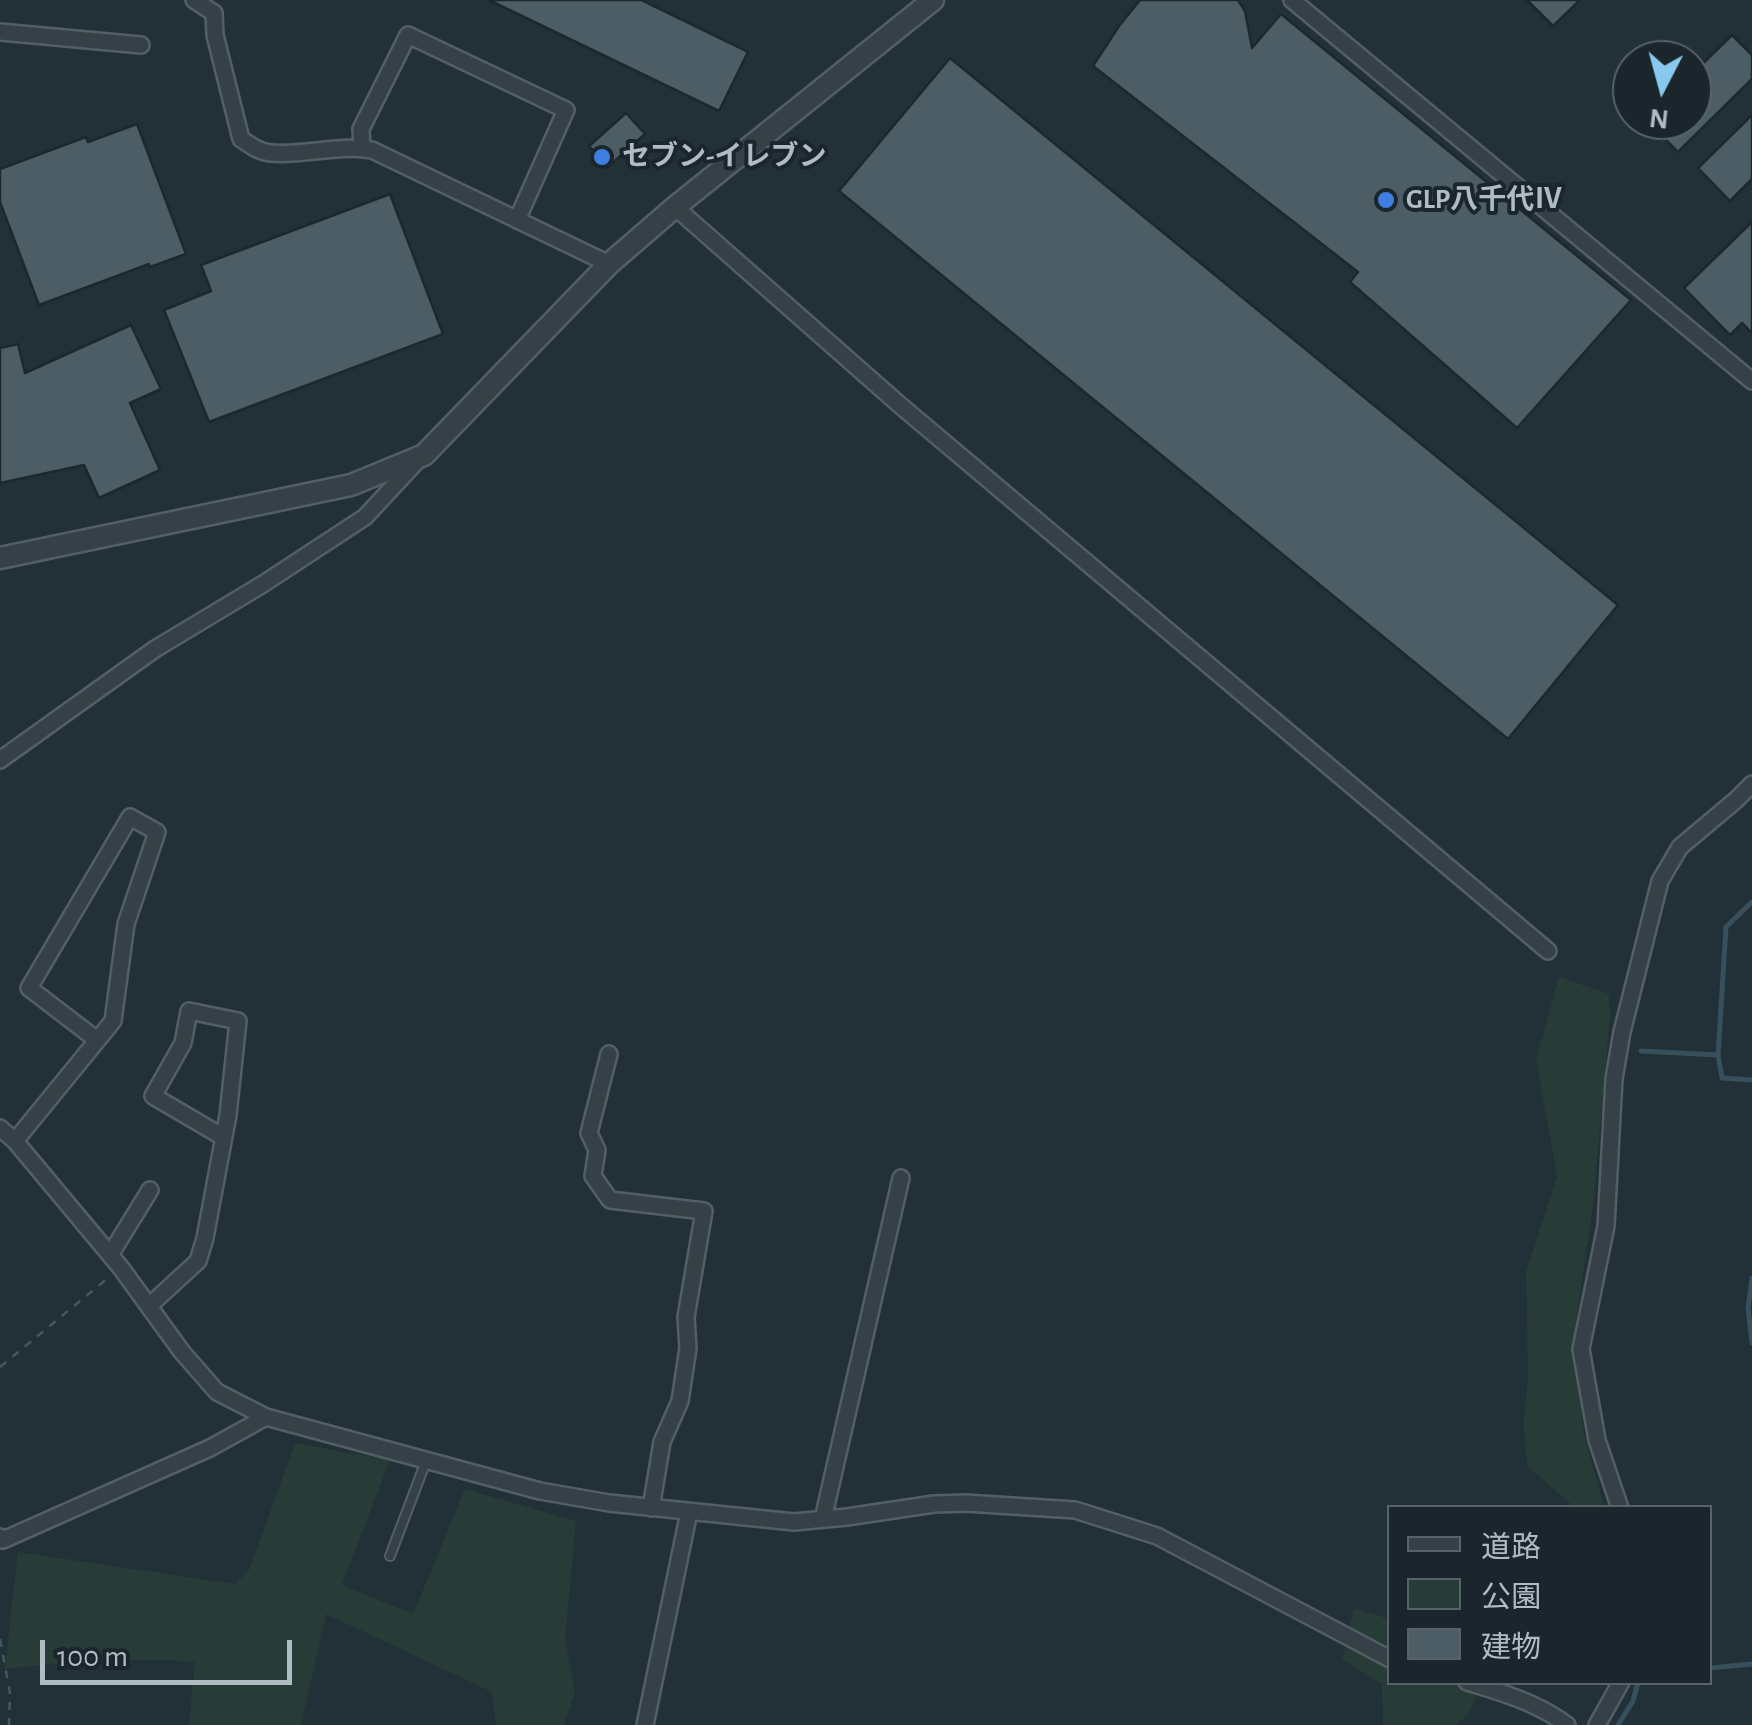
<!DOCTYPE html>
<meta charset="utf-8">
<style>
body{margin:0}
#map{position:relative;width:1752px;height:1725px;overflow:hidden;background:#223037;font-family:"Alegreya Sans","Noto Sans JP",sans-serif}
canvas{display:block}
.legend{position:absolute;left:1387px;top:1505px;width:325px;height:180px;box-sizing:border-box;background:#1b262c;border:2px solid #576269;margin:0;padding:12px 18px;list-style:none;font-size:30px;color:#b0bcc4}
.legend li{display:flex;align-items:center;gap:20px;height:50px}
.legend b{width:50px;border:2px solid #576269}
.north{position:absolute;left:1612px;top:40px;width:100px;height:100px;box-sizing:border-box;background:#1b262c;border:2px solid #576269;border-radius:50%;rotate:186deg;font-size:28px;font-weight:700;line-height:40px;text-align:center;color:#b0bcc4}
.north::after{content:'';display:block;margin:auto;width:35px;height:45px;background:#89c9ef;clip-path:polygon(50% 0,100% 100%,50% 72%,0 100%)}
.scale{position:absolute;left:40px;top:1640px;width:252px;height:45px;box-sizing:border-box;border:5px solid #b0bcc4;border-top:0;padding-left:12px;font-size:30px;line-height:35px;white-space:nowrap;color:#b0bcc4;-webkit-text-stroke:8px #1b262c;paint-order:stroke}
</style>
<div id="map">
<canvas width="1752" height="1725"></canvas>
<ul class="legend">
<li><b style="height:12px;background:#364147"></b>道路</li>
<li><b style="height:28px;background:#273c37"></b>公園</li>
<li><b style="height:28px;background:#4d5d65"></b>建物</li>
</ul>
<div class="north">N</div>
<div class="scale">100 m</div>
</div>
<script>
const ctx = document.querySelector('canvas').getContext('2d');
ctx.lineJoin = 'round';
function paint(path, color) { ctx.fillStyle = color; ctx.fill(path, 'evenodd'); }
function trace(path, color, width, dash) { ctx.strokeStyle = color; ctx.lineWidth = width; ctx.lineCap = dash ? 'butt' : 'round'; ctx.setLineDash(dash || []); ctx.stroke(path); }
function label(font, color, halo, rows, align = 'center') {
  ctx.font = font + ' "Alegreya Sans","Noto Sans JP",sans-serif'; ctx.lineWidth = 8; ctx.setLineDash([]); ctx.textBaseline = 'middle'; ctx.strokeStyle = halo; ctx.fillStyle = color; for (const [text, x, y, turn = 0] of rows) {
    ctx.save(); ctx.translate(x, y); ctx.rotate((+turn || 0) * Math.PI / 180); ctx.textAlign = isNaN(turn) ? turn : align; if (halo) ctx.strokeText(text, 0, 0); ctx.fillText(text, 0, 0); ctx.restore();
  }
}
paint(new Path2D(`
 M1559 977 1609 994 1610 1015 1593 1206 1573 1342 1584 1434 1604 1507H1574L1527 1466 1524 1424 1528 1374 1526 1272 1557 1176 1536 1059Z
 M295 1443 390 1460 342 1585 413 1614 465 1489 576 1521 565 1640 575 1693 564 1725H496L492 1692 326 1614 301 1725H189L195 1662C132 1657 67 1662 5 1669L18 1552 235 1584 249 1570Z
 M1354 1608 1389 1619 1390 1682 1482 1683 1471 1710 1457 1725H1383L1382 1684 1342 1659Z`), '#273c37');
trace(new Path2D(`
 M1752 902 1726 927 1718 1055 1722 1078 1752 1080
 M1641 1051 1718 1055
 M1752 1278 1748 1308 1752 1343
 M1710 1668 1752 1664
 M1618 1725 1633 1701 1638 1682`), '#37505c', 5);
const building = new Path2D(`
 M489 0H641L748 52 719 111Z
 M1140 0H1238L1245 11 1252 48 1281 14 1631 300 1517 428 1350 282 1358 272 1093 66 1119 26Z
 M1527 0H1580L1553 26Z
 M1732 35 1752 55V79L1678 152 1646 120H1692V74Z
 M950 58 1618 605 1508 739 839 191Z
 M626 113 645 134 608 167 589 146Z
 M1752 115V179L1730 201 1698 168Z
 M137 124 186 254 150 267 149 264 39 305 0 202V169L86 137 88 142Z
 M390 194 443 334 209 422 164 310 211 291 201 265Z
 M1752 222V333L1742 323 1730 335 1684 288Z
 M131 325 161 389 130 403 160 470 99 498 84 465 0 483V348L18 344 25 373Z`);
paint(building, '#4d5d65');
trace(building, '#1d282e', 2.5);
const service = new Path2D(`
 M390 1556 426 1461`);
const minor = new Path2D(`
 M194 0 214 13 215 35 241 139C250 145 259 152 271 153 305 156 338 144 372 150L609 264
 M1292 0 1752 381
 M0 32 141 45
 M362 148 361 129 408 35 566 110 517 220
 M675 207 901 406 1548 951
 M0 760 155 649 263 584 365 517 417 461
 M609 1054 589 1133 597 1150 593 1176 610 1200 704 1211 686 1317 688 1348 680 1401 662 1442 651 1508
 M0 1128 15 1141 121 1268 182 1352 217 1392 266 1417 540 1491 609 1503 794 1522 847 1517 934 1504 966 1503 1075 1510 1157 1536 1390 1659
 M15 1141 113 1021 126 924 157 832 130 817 29 988 97 1040
 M110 1255 150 1190
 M149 1306 198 1261 205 1238 228 1115 238 1021 189 1011 183 1043 153 1096 223 1137
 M1620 1508 1597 1440 1581 1349 1606 1226 1614 1079 1622 1032 1660 881 1680 847 1736 800 1752 784
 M823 1519 901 1178
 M0 1537 3 1540 210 1448 266 1417
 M1467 1682C1501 1692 1538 1703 1567 1725
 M645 1725 689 1512
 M1597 1725 1621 1682`);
const tertiary = new Path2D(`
 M0 558 351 485 424 455 609 264 675 207 933 0`);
trace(service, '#535f65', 12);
trace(minor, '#535f65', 20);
trace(tertiary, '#535f65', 25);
trace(new Path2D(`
 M0 1367 108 1278
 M0 1639 10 1693 9 1725`), '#465957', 2.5, [8, 8]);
trace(service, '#364147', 8);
trace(minor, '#364147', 15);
trace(tertiary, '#364147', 20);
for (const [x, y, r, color] of [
 [602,157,10,"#3f7fe0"],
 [1386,200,10,"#3f7fe0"]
]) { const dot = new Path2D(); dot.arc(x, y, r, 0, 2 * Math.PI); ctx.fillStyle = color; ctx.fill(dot); trace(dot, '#1b262c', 4); }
label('bold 28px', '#b0bcc4', '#1b262c', [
 ["セブン-イレブン",622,157],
 ["GLP八千代Ⅳ",1406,200]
], 'left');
</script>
